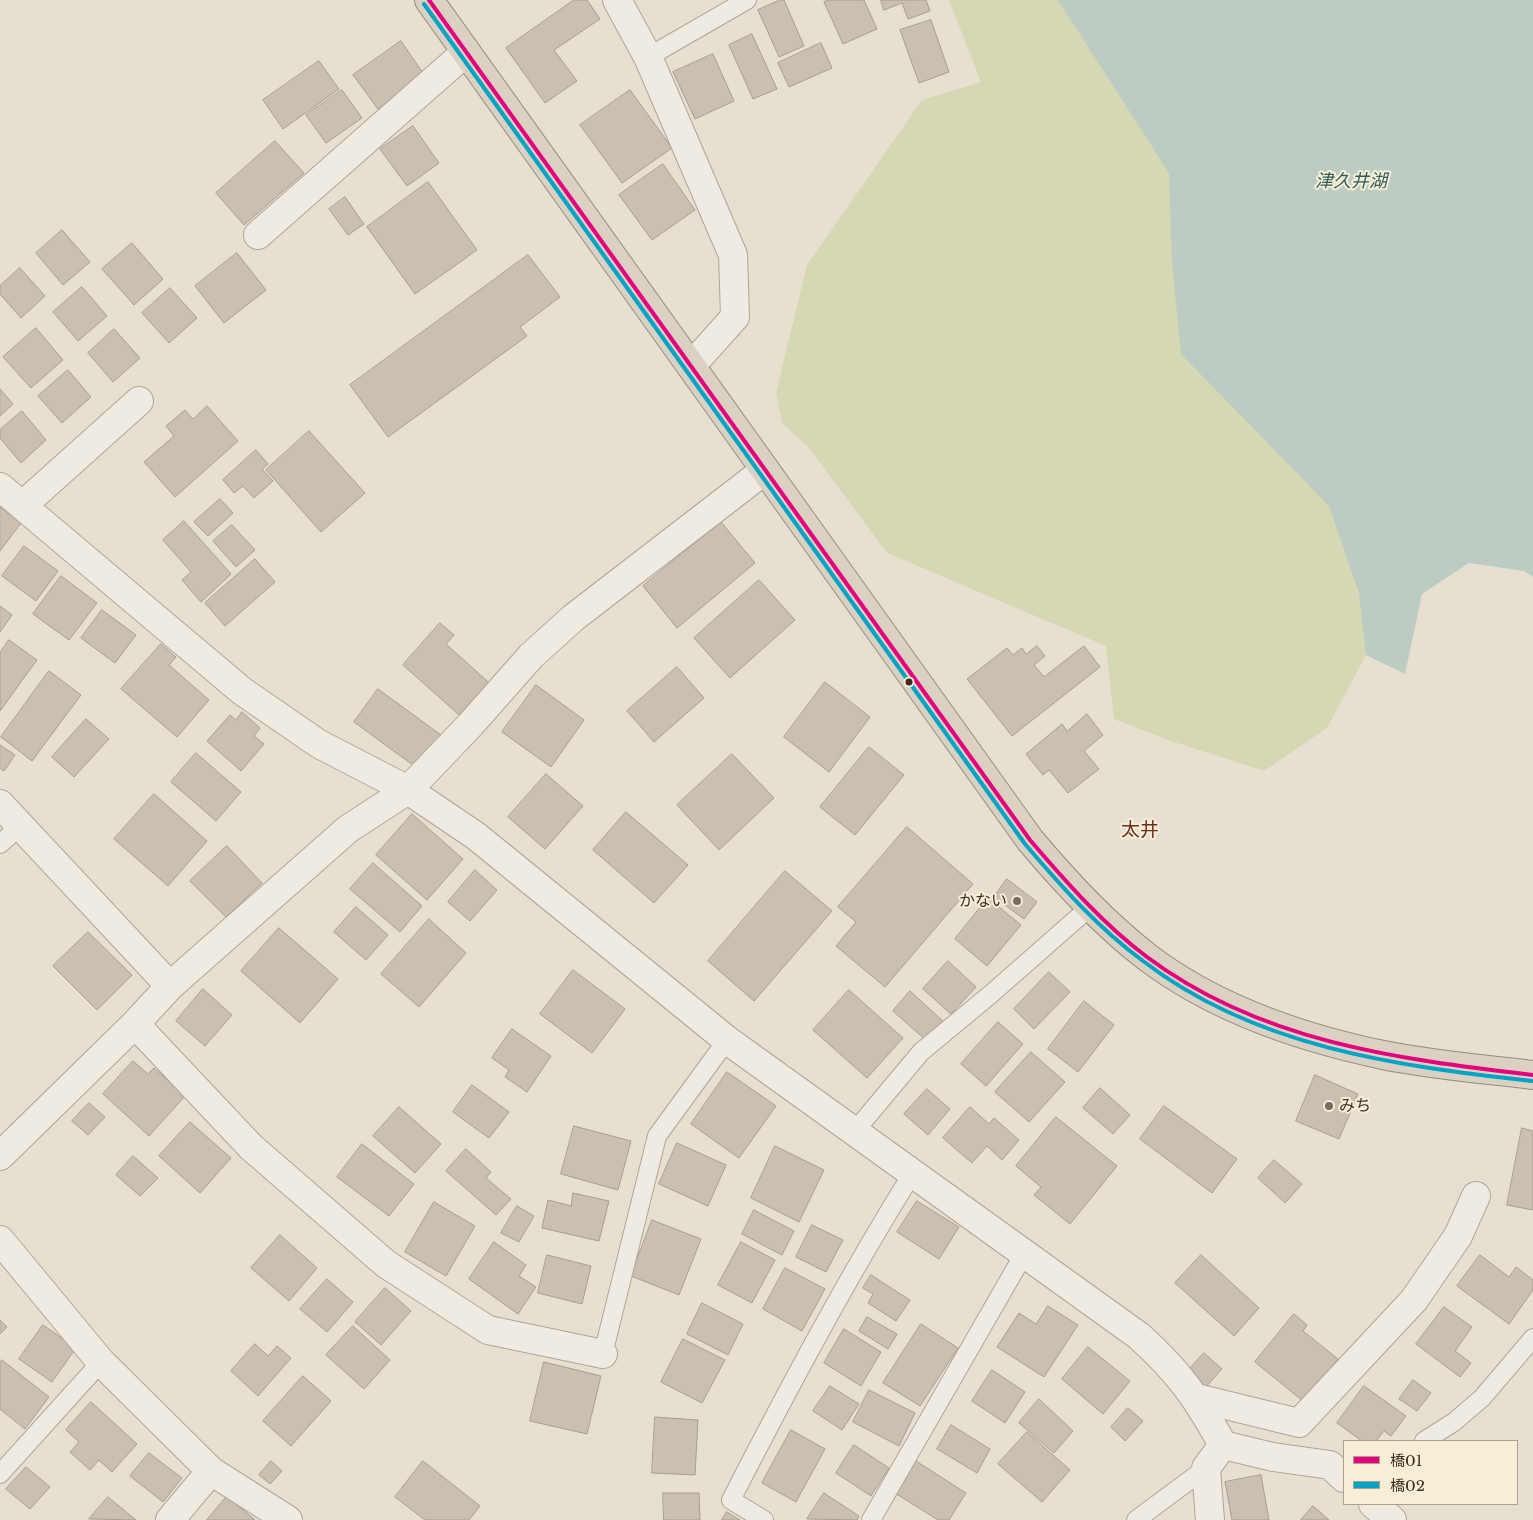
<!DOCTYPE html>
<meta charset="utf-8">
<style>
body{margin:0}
#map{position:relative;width:1533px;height:1520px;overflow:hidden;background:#e7e0d1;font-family:"Libre Baskerville","Noto Sans JP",serif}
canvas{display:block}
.legend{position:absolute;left:1343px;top:1440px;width:175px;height:65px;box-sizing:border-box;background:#f7eed8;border:1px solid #ada18e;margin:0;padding:6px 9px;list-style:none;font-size:15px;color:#3d2e20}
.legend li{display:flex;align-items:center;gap:10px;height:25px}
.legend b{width:25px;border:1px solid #ada18e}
</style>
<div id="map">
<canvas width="1533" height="1520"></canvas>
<ul class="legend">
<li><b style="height:6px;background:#e5007d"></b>橋01</li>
<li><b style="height:6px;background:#03a3c5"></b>橋02</li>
</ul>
</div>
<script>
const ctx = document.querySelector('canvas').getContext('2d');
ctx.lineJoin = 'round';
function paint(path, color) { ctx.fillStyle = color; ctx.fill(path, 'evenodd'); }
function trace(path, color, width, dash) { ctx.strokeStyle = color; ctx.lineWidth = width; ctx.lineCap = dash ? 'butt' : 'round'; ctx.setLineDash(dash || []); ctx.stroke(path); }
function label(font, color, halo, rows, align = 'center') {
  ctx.font = font + ' "Libre Baskerville","Noto Sans JP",serif'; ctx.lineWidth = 4; ctx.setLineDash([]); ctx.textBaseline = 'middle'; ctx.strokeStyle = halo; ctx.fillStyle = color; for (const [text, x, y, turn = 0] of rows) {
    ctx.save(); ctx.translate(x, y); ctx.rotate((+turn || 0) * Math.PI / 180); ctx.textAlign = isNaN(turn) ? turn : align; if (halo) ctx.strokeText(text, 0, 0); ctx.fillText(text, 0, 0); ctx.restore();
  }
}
paint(new Path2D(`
 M949 0H1064L1177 179 1336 513 1366 600V655L1327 728 1264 771 1168 740 1114 719 1106 646 887 553 809 448 782 423 776 393 807 265 922 100 981 82Z`), '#d6d7b3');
paint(new Path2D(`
 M1058 0H1533V577L1524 571 1469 563 1422 594 1405 674 1366 655 1359 593 1329 506 1181 354 1172 262 1169 173Z`), '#bcccc2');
const building = new Path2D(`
 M574 0H587L600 19 554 50 577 81 545 103 506 48Z
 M780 0H784L804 46 779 57 758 10Z
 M829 0H864L877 29 843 44 824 2Z
 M881 0H926L930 11 908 19 902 3 884 10Z
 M931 20 949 72 919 83 900 30Z
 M752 34 777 89 753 99 729 45Z
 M401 41 425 76 378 109 353 75Z
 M821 43 832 68 789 87 778 63Z
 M713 54 734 101 695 119 673 72Z
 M319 61 339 89 283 129 263 100Z
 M342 90 362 118 326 143 306 115Z
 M630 90 672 148 622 183 580 125Z
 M413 126 439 163 407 186 380 149Z
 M275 141 304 173 244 225 216 193Z
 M663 164 695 210 652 240 619 195Z
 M428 182 477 250 415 294 367 227Z
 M345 197 364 224 348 235 329 209Z
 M62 230 90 262 63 285 36 253Z
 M132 243 163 279 134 305 102 269Z
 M237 253 266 290 224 323 195 286Z
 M528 255 560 297 520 327 527 336 388 437 350 385Z
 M20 268 45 296 21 318 0 294V286Z
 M82 287 107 316 78 341 53 312Z
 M170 288 197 318 169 343 142 313Z
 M36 328 63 360 31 388 3 357Z
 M114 329 140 358 113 382 88 353Z
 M68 370 91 397 62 423 38 396Z
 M0 389 13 404 0 416Z
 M207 406 238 441 175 497 144 462 174 436 166 426 185 410 193 419Z
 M22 411 46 440 21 463 0 438V430Z
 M309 431 365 493 321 532 266 470Z
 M256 450 268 464 262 469 273 481 254 498 243 486 234 493 223 480Z
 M220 499 233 513 208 536 194 522Z
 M0 507 21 523 0 551Z
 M184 521 231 574 201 602 182 580 191 572 163 540Z
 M721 522 755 563 677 628 643 586Z
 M232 525 255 550 236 567 213 541Z
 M24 546 58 571 36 601 2 576Z
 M255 559 275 582 225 626 205 603Z
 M61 576 97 603 69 640 33 614Z
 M759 580 795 620 730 678 694 638Z
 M0 606 12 615 0 632Z
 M102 610 136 635 115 663 81 638Z
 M440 623 454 635 446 644 496 689 467 722 403 665Z
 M9 640 37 660 0 711V653Z
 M161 644 176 657 169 665 209 700 177 737 121 689Z
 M1037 646 1045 656 1034 665 1044 677 1084 646 1100 667 1012 736 967 679 1007 648 1013 655 1022 648 1026 654Z
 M677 667 704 698 654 742 627 711Z
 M49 671 81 695 32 761 1 737Z
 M825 682 870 717 829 772 784 737Z
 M536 685 584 720 551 767 502 732Z
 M378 689 441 735 417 768 354 722Z
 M242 712 260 728 254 736 264 744 241 771 207 741 230 715 236 720Z
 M1087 714 1103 735 1084 751 1099 769 1068 793 1049 770 1043 775 1026 754 1062 724 1067 731Z
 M86 719 109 739 74 777 52 757Z
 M0 745 15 755 4 771 0 768Z
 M869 747 904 775 855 835 820 807Z
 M196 753 241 792 216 821 171 782Z
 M732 754 774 798 719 850 677 805Z
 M546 774 583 806 545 849 508 817Z
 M154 794 207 841 168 886 114 839Z
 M626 812 688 865 654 903 593 850Z
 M412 814 463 859 427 900 376 855Z
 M907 827 973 884 885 987 836 946 856 922 838 907Z
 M227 846 262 883 226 917 190 881Z
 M373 863 422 906 400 932 350 889Z
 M475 870 497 890 470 921 448 902Z
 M785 871 832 911 754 1001 708 961Z
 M1007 879 1037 902 1024 919 994 897Z
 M988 898 1021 925 987 966 955 939Z
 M356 907 388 935 366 960 334 932Z
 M429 919 466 953 419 1007 381 974Z
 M279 928 338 979 300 1023 241 971Z
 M88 932 132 975 97 1010 53 966Z
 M948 961 976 987 951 1014 923 989Z
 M573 970 625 1009 592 1053 540 1014Z
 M1049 972 1070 992 1034 1029 1014 1009Z
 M203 989 232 1015 205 1046 176 1021Z
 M849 990 903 1038 867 1078 813 1030Z
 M910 991 945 1023 928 1042 893 1011Z
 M1084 1001 1114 1025 1078 1072 1048 1049Z
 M998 1022 1023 1044 986 1086 961 1064Z
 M512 1029 551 1056 527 1092 505 1077 509 1070 492 1058Z
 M1031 1052 1065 1082 1029 1122 995 1092Z
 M133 1061 148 1074 154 1068 185 1096 149 1136 103 1094Z
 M727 1072 776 1106 739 1158 691 1124Z
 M1315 1075 1358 1094 1339 1139 1296 1121Z
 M472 1085 509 1112 489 1138 453 1112Z
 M1100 1088 1130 1115 1113 1134 1083 1108Z
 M927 1089 950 1109 928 1135 904 1114Z
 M89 1103 105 1117 88 1135 72 1121Z
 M1164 1106 1237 1159 1212 1193 1140 1139Z
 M399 1107 441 1144 415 1173 373 1136Z
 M970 1107 989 1124 994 1118 1019 1140 1002 1160 987 1146 972 1163 943 1138Z
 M1056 1117 1117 1166 1070 1224 1034 1195 1041 1187 1016 1166Z
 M190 1122 231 1158 200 1193 159 1156Z
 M574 1126 631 1141 618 1190 561 1174Z
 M1522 1128 1533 1131V1210L1507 1205Z
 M677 1143 726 1165 708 1206 659 1184Z
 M362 1144 414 1184 389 1216 337 1177Z
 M775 1146 824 1170 799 1222 751 1198Z
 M466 1149 491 1172 486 1178 511 1199 496 1215 446 1171Z
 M133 1156 158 1178 140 1196 116 1175Z
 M1274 1160 1302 1184 1285 1203 1258 1178Z
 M573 1193 609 1201 599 1241 542 1228 548 1200 571 1206Z
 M917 1201 959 1227 939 1259 897 1232Z
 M434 1202 475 1226 446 1276 405 1252Z
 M517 1206 534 1216 519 1242 501 1233Z
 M754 1210 794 1231 782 1255 742 1234Z
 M652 1220 701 1239 679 1295 631 1276Z
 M812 1225 843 1240 826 1272 796 1257Z
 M280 1235 317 1268 289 1301 251 1268Z
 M494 1242 526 1265 519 1276 536 1287 518 1314 469 1279Z
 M741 1242 775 1260 752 1303 718 1285Z
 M547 1255 591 1266 582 1304 538 1293Z
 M1201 1255 1259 1308 1234 1336 1175 1283Z
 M1480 1255 1509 1277 1516 1267 1533 1280V1290L1509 1324 1457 1286Z
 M785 1268 825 1289 802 1331 763 1309Z
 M871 1275 910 1300 896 1321 868 1303 873 1294 863 1288Z
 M327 1279 353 1302 327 1332 300 1309Z
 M385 1288 411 1311 381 1345 355 1322Z
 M702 1303 743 1324 728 1355 687 1334Z
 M1048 1306 1078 1325 1044 1377 997 1347 1019 1313 1036 1324Z
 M1444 1307 1472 1327 1455 1351 1471 1363 1460 1377 1416 1344Z
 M1294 1314 1307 1325 1303 1331 1338 1359 1304 1402 1255 1362Z
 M867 1317 897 1334 888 1349 859 1331Z
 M0 1320 7 1327 0 1334Z
 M921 1324 958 1348 920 1406 883 1383Z
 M43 1325 76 1348 52 1382 19 1359Z
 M353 1326 390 1360 364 1389 326 1355Z
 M844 1329 881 1352 861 1386 824 1363Z
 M683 1339 725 1360 702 1403 661 1382Z
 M255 1344 268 1356 277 1346 291 1358 258 1396 231 1371Z
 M1088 1347 1130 1381 1103 1414 1062 1379Z
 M1204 1353 1222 1369 1205 1388 1187 1372Z
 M2 1360 49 1397 25 1429 0 1409V1363Z
 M544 1362 601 1376 587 1434 530 1421Z
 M992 1370 1025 1392 1005 1423 972 1401Z
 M303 1376 331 1401 291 1446 263 1421Z
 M1413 1380 1431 1393 1417 1411 1399 1399Z
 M830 1386 859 1404 842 1430 813 1411Z
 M1364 1386 1406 1416 1391 1436 1384 1431 1376 1441H1362L1337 1423Z
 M869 1390 915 1413 899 1446 853 1422Z
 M1039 1399 1073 1431 1054 1453 1019 1423Z
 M91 1402 137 1444 112 1472 99 1460 90 1470 70 1452 79 1442 66 1430Z
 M1128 1408 1143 1421 1125 1441 1111 1427Z
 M655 1417 698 1420 695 1475 652 1473Z
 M951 1425 990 1449 977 1473 937 1449Z
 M791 1430 825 1449 796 1502 762 1483Z
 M1027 1432 1070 1470 1042 1502 998 1464Z
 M854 1445 889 1468 871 1496 836 1473Z
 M149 1453 182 1478 163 1502 130 1476Z
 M271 1461 282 1471 270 1484 259 1475Z
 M423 1461 480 1506 469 1520H425L395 1497Z
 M916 1461 966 1493 949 1520H938L895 1493Z
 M26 1467 50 1487 30 1509 6 1489Z
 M1261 1475 1269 1520H1232L1225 1482Z
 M663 1493H699L700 1520H664Z
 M824 1493 859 1516 857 1520 807 1519Z
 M227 1496 255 1520H207Z
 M108 1497 136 1520 89 1519Z
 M1313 1506 1329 1520H1301Z
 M727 1512 740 1520H722Z`);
paint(building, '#cbbfb2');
trace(building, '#a89c90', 1);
const lane = new Path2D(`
 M648 57 747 0
 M0 844 20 826
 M855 1131 921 1052 991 994 1090 907
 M603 1354 657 1136 727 1040
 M1424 1441 1454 1422 1482 1398 1533 1338
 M0 1474 101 1362
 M764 1520 731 1500C788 1389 846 1280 912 1174
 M871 1520 1024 1254
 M1136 1520 1206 1468`);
const street = new Path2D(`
 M617 0 648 57 733 255 735 317 691 366
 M258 235 466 52
 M0 487 242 691 319 744 408 790 476 836 727 1040 1139 1336C1179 1372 1197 1398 1223 1445L1273 1457 1330 1465 1344 1478
 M23 505 139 401
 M0 804 170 986
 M135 1024 251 1147 386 1264 488 1330 603 1354
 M0 1156 135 1024 170 986 348 829 408 790 471 724 531 656 573 618 765 470
 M0 1240 101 1362 211 1471 288 1520
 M1197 1398 1299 1423 1414 1300 1458 1236 1476 1196
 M1373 1504 1392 1520
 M170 1520 211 1471
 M1210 1520 1206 1468 1223 1445`);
const highway = new Path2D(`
 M429 0 1030 840C1066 883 1103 923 1147 957 1214 1008 1302 1038 1383 1055 1432 1065 1483 1069 1533 1075`);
trace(lane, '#ada599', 20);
trace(street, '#ada599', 30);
trace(highway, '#928b80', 30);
trace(lane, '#efebe3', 18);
trace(street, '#efebe3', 28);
trace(highway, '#dad1c2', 28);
trace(new Path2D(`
 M429 0 1030 840C1066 882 1103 924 1147 957 1261 1042 1397 1059 1533 1075`), '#e5007d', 4);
trace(new Path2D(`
 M424 4 1025 844C1061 886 1098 928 1143 961 1255 1047 1396 1066 1532 1081`), '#03a3c5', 4);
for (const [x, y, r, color] of [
 [909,682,4.5,"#3d2e20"],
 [1017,901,5,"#786c5e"],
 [1329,1106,5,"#786c5e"]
]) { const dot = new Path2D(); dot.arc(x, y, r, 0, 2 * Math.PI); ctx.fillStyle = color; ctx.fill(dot); trace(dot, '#f7eed8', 2); }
label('16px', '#3d2e20', '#f7eed8', [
 ["かない",1007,901],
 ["みち",1339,1106,"left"]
], 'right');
label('italic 18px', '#2f5d5a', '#f7eed8', [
 ["津久井湖",1351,182]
]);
label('19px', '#6b2e1e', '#f7eed8', [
 ["太井",1140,831]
]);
</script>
